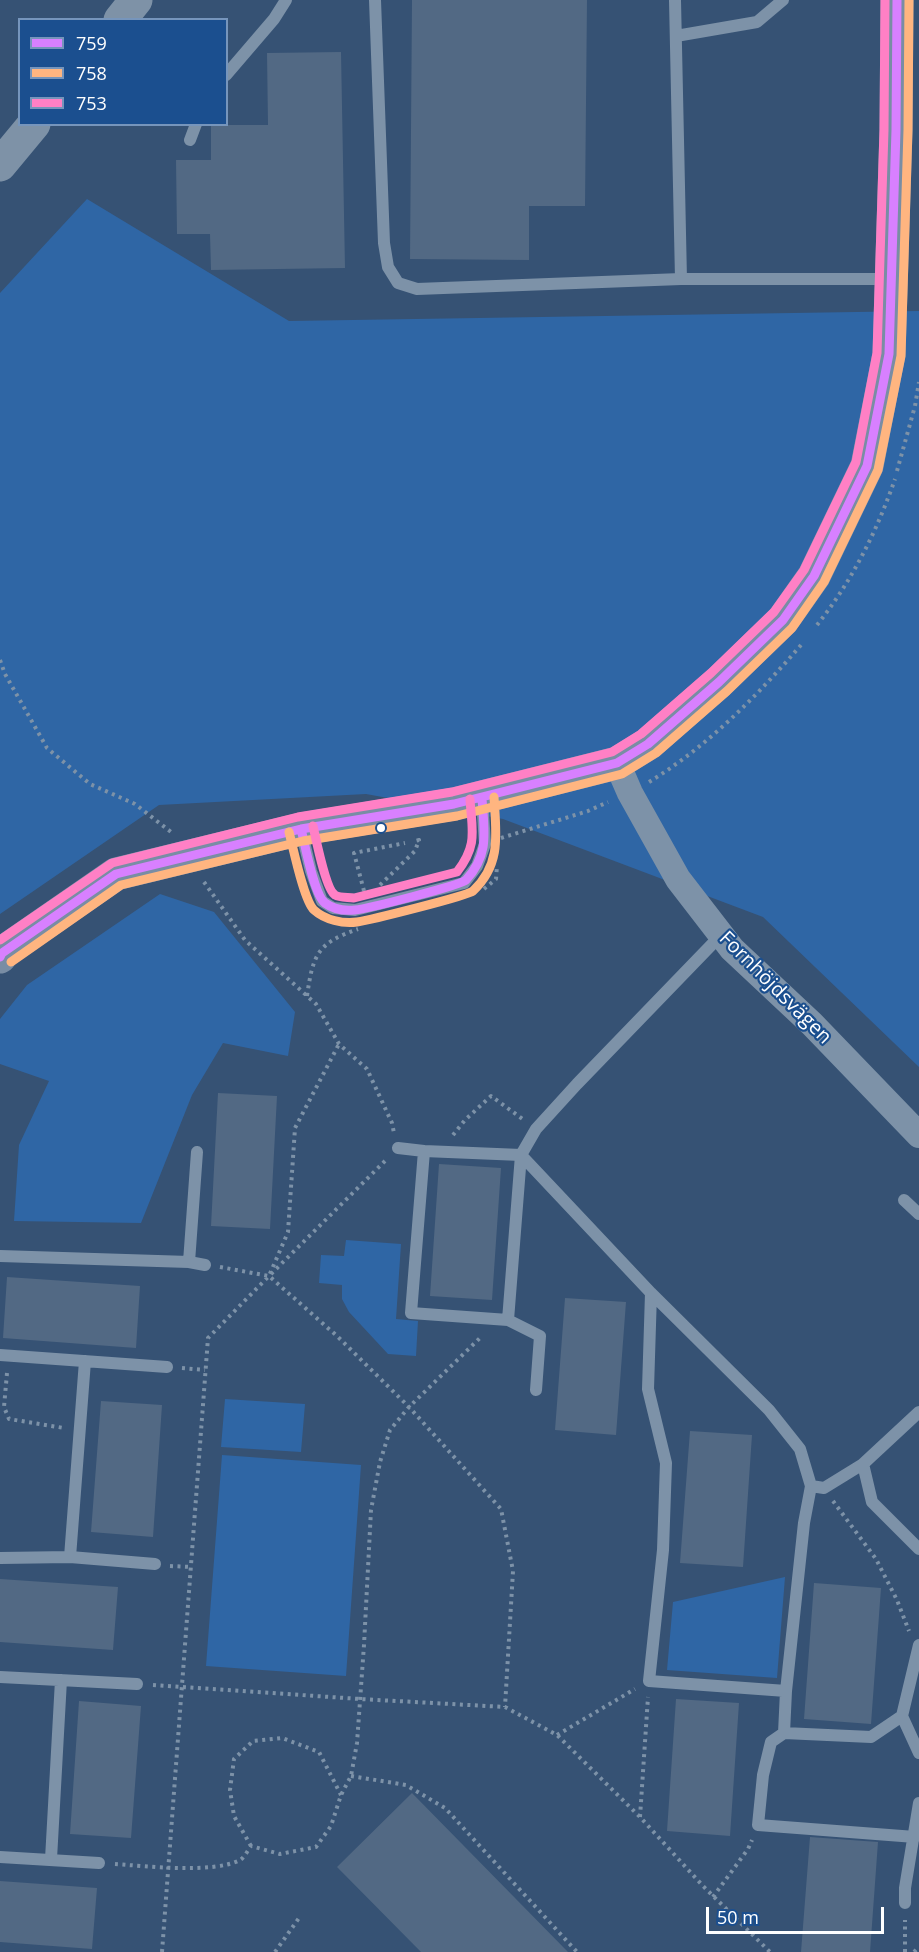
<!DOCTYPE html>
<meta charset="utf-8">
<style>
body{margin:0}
#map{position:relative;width:919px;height:1952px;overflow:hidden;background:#365274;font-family:"Open Sans",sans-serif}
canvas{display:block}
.legend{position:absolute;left:18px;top:18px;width:210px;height:108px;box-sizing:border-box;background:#1b4f8f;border:2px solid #7695bc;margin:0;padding:8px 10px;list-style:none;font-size:18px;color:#fff}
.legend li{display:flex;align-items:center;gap:12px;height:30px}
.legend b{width:30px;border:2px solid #7695bc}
.scale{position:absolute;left:706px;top:1907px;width:178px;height:27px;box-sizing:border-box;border:3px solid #fff;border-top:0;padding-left:8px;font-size:18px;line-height:21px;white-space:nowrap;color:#fff;-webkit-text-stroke:4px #1b4f8f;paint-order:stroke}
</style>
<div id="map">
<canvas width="919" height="1952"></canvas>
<ul class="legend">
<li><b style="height:8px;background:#d880ff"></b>759</li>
<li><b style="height:8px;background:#ffb580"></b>758</li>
<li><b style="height:8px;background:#ff80c5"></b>753</li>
</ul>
<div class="scale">50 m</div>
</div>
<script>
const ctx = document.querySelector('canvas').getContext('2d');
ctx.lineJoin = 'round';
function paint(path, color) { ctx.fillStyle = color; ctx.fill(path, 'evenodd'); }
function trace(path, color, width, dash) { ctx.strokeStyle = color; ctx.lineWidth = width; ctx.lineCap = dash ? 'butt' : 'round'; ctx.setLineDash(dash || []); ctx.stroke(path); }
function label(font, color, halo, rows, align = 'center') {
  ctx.font = font + ' "Open Sans",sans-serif'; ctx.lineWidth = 4.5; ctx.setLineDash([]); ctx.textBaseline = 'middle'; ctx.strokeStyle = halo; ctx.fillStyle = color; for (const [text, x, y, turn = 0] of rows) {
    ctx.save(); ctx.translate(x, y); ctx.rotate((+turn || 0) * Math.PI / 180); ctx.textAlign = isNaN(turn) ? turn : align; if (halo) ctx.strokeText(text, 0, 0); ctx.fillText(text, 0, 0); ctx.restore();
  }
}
paint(new Path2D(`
 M87 199 289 321 919 311V1067L763 917 503 819 366 794 159 805 0 914V293Z
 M160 894 214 912 295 1012 288 1056 223 1043 192 1095 141 1223 14 1221 19 1145 49 1081 0 1064V1019L27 985Z
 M346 1240 401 1244 396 1319 418 1321 416 1356 388 1354 349 1312 342 1299V1285L319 1283 321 1255 344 1256Z
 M225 1399 305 1404 301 1452 221 1447Z
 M222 1455 361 1465 346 1676 206 1666Z
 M785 1577 777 1678 667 1670 673 1602Z`), '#2f66a5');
paint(new Path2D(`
 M412 0H587L585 206H529V260L410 259Z
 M341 52 345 268 211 270 210 234H177L176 160H211V125H268L267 53Z
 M218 1093 277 1096 270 1229 211 1226Z
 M439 1164 501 1168 492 1300 430 1296Z
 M7 1277 140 1286 136 1348 3 1338Z
 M565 1298 626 1302 616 1435 555 1430Z
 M101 1401 162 1405 153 1537 91 1532Z
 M690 1431 752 1435 743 1567 680 1563Z
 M0 1579 118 1587 113 1650 0 1642Z
 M814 1583 881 1588 871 1724 804 1719Z
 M676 1699 739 1703 730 1836 667 1831Z
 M79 1701 141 1706 131 1838 70 1834Z
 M412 1793 568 1952H421L337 1867Z
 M810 1837 878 1842 870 1952H801Z
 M0 1881 97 1888 92 1949 0 1942Z`), '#526984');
trace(new Path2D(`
 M897 471 915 406 919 382
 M817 625C852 581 877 531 895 479
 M0 660 5 674 47 748 90 784 135 804 171 832
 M649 782C708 746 757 696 801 645
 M501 838 588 811 608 802
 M204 882 245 940 316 1004 339 1044 367 1069 392 1123 394 1133
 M380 885 415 851 419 840 415 841
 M484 889 496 879 497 866
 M364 891 354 853 405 843
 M307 996C313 955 317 943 358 929
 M453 1135 465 1120 491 1096 524 1120
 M220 1267 269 1276 337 1336 409 1407 501 1509 513 1571 505 1707
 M271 1274 387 1159
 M182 1368 205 1370
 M7 1373 4 1407 9 1419 64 1428
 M833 1501 876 1559 897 1600 909 1631
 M170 1566 191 1567
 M153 1685 360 1699 505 1707 557 1735 640 1817 703 1886 770 1952
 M557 1735 635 1689
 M351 1776 406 1785 445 1808 577 1952
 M640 1817 648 1697
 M251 1846 234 1816 230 1790 234 1759 253 1741 282 1738 319 1752 341 1795
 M115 1864C145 1866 213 1874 240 1860 244 1858 248 1850 251 1846L280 1854 316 1847 331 1826 341 1795 351 1776 357 1743 364 1645 371 1510 380 1462 390 1430 409 1407 482 1336
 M713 1897 748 1849 752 1840
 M162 1952 208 1338 269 1276 288 1232 295 1128 339 1044
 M275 1952 299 1918
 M905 1952V1920
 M914 1952 919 1947`), '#7d92a8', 4, [3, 4.5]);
trace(new Path2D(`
 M375 0 384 243 388 267 398 283 417 289 681 279H890
 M675 0 681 279
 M676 36 757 22 783 0
 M226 75 274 19 286 0
 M190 140 196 124
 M301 830 311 871 322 901 333 908 355 910 464 883 477 866 485 844 482 798
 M721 935 577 1084 536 1129 521 1155 651 1293 769 1410 800 1449 811 1486 804 1523 786 1691 784 1733 871 1737 902 1716
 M398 1148 424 1151 411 1313 508 1320 521 1155 424 1151
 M904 1200 919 1214
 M0 1256 189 1262 205 1265
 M189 1262 197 1152
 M651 1293 648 1389 666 1463 663 1550 649 1681 786 1691
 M508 1320 540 1336 536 1390
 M0 1355 167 1367
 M919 1412 863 1464 872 1502 919 1549
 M811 1486 824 1488 863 1464
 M70 1557 85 1361
 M0 1558 70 1557 155 1564
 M919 1645 902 1716 919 1753
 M0 1677 137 1684
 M784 1733 771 1742 763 1775 758 1825 915 1837
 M0 1857 99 1863
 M51 1859 61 1680
 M905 1903V1888L919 1803`), '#7d92a8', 12);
trace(new Path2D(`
 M617 763 630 793 678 879 732 949 812 1024 919 1135`), '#7d92a8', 26);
trace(new Path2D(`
 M0 957 2 953 116 874 301 829 454 804 617 763 648 744 719 682 783 620 814 576 867 466 889 354 896 130 897 0`), '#798da4', 33);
trace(new Path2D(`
 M120 20 136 0
 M0 165 34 124`), '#7e92a7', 33);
trace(new Path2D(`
 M301 829C305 844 314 895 325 903 333 909 345 911 355 910 367 909 461 885 466 880 490 854 484 831 482 798
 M0 957 2 953 116 874 301 829 454 804 617 763 648 744 719 682 783 620 814 576 867 466 889 354 896 130 897 0`), '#d880ff', 9);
trace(new Path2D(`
 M289 832C293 847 304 901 314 910 325 920 343 924 357 922 370 920 467 896 473 891 502 864 496 833 494 797
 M11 962 121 885 303 841 457 816 622 774 656 753 727 691 792 628 824 582 878 470 901 356 908 130 909 0`), '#ffb580', 9);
trace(new Path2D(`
 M313 826C316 839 326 890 335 895 340 898 348 897 354 898L457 872C478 845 472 831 470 799
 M0 940 112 863 298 817 452 792 612 752 641 734 711 673 774 612 804 570 856 462 877 353 884 130 885 0`), '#ff80c5', 9);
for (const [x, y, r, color] of [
 [381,828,5,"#fff"]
]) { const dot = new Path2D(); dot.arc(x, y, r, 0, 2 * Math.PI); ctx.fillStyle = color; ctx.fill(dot); trace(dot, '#1b4f8f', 2); }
label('20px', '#fff', '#1b4f8f', [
 ["Fornhöjdsvägen",775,988,45]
]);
</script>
